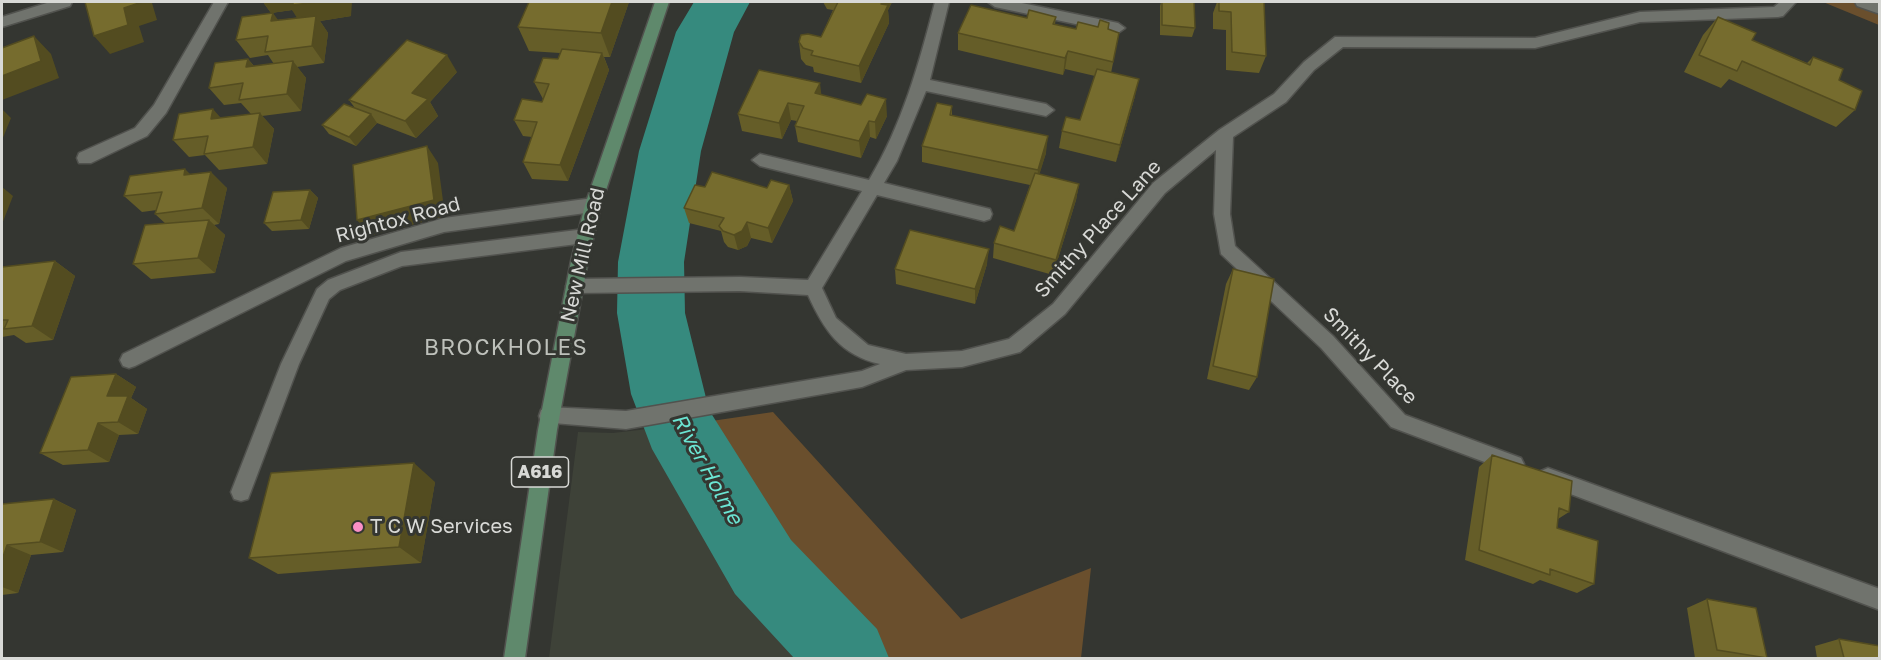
<!DOCTYPE html>
<style>
body{margin:0}
#map{position:relative;width:1881px;height:660px;overflow:hidden;background:#343631;font-family:"Golos Text",sans-serif}
canvas{display:block}
.frame{position:absolute;inset:0;border:3px solid #d8d9d6;pointer-events:none}
</style>
<div id="map">
<canvas width="1881" height="660"></canvas>
<div class="frame"></div>
</div>
<script>
const ctx = document.querySelector('canvas').getContext('2d');
ctx.lineJoin = 'round';
function paint(path, color) { ctx.fillStyle = color; ctx.fill(path, 'evenodd'); }
function trace(path, color, width, dash) { ctx.strokeStyle = color; ctx.lineWidth = width; ctx.lineCap = dash ? 'butt' : 'round'; ctx.setLineDash(dash || []); ctx.stroke(path); }
function label(font, color, halo, rows, align = 'center') {
  ctx.font = font + ' "Golos Text",sans-serif'; ctx.lineWidth = 6; ctx.setLineDash([]); ctx.textBaseline = 'middle'; ctx.strokeStyle = halo; ctx.fillStyle = color; for (const [text, x, y, turn = 0] of rows) {
    ctx.save(); ctx.translate(x, y); ctx.rotate((+turn || 0) * Math.PI / 180); ctx.textAlign = isNaN(turn) ? turn : align; if (halo) ctx.strokeText(text, 0, 0); ctx.fillText(text, 0, 0); ctx.restore();
  }
}
paint(new Path2D(`
 M691 424 836 658H549L578 432 613 433Z`), '#3e4238');
paint(new Path2D(`
 M1823 2H1879V25Z
 M773 412 961 619 1091 568 1081 658H836L691 424Z`), '#6a4f2d');
paint(new Path2D(`
 M694 2H750L734 32 701 151 684 262 685 313 709 410 791 540 877 629 889 658H794L735 594 652 449 631 394 617 313 618 262 639 151 676 32Z`), '#368a7e');
const minor = new Path2D(`
 M50 2H72L70 6 2 27V17Z
 M214 2H228L166 113 147 136 91 163H79L77 158 79 153 135 128 154 105Z
 M935 2H949L930 80 1046 104 1054 110 1046 116 926 91 897 161 884 183 990 209 992 214 990 219 984 221 877 195 822 288 836 318 868 345 906 354 962 351 1009 339 1053 304 1153 183 1219 130 1274 94 1304 62 1335 37 1535 38 1640 12 1774 7 1780 2H1796L1783 16 1778 17 1640 22 1535 48 1343 47 1314 70 1286 102 1233 137 1230 214 1235 246 1333 336 1405 415 1521 458 1524 464 1521 470 1514 473 1391 427 1321 348 1221 254 1214 214 1216 150 1165 193 1065 314 1020 352 962 367 906 370 862 387 626 429 541 422 539 416 541 410 548 407 626 411 862 371 880 364C840 355 824 330 808 295L740 291 575 293 569 291 566 286 569 281 575 279 740 277 808 280 862 191 760 166 752 160 760 154 869 180C902 125 919 64 935 2Z
 M988 2H1017L1118 23 1125 28 1118 33 995 7Z
 M1855 2 1880 3V14L1857 6Z
 M593 198 599 200 601 205 599 210 593 212 444 232 346 261 135 366 129 368 123 366 120 360 123 354 341 248 444 218Z
 M585 229 591 231 594 236 591 241 585 243 402 266 340 290 329 299 299 364 248 499 241 501 234 499 231 492 281 364 317 289 328 280 401 252Z
 M1548 468 1880 589V610L1541 483 1538 477 1541 471Z`);
const major = new Path2D(`
 M655 2H669L601 205 588 261 557 430 525 658H504L538 430 571 261 585 205Z`);
trace(minor, '#51524e', 3);
trace(major, '#51524e', 3);
paint(minor, '#70736d');
paint(major, '#5f896c');
paint(new Path2D(`
 M263 2 351 16 320 21 328 33 324 63 297 67 306 78 301 111 262 116 274 129 267 164 219 170 205 155 189 157 173 140 220 118 251 114 241 103 224 105 209 88 248 59 254 66 274 64 268 55 250 58 236 40 278 20 302 17 292 10 271 13Z
 M629 2 610 57H604L609 70 568 181 532 179 523 162 532 137 523 136 514 120 542 102 543 99 534 82 558 59 560 53 529 51 518 27Z
 M823 2H892L888 10 889 23 861 83 814 72 813 67 806 65 801 59 799 42 821 37 833 10 827 9Z
 M1161 2H1194L1195 28 1192 37 1160 35V6Z
 M1217 2H1264L1266 56 1259 73 1226 70V30L1213 29V13Z
 M1056 17 1055 24 1076 29H1108L1119 33 1111 73 1135 96 1116 162 1059 148 1062 131 1080 120 1095 76 1065 69 1063 75 958 50V33L1027 18Z
 M1718 17 1752 40 1807 63 1813 57 1839 80 1855 110 1836 127 1729 79 1721 88 1684 72 1703 35Z
 M457 72 430 102 438 116 416 138 377 123 356 146 329 134 322 125 355 108 349 100Z
 M821 95 887 116 876 139 870 137 861 158 798 142 795 126 797 121 791 120 782 139 742 131 738 114Z
 M952 106V115L1046 153 1039 174 1079 184 1076 200 1053 275 993 258 994 243 1014 231 1030 185 922 162V146Z
 M190 174 227 188 219 224 214 225 225 235 215 273 151 279 133 264 166 224 155 214 157 210 142 212 124 196Z
 M789 185 793 201 772 243 751 238 747 246 738 250 728 247 724 242 721 231 689 223 684 208 705 187 767 188Z
 M310 190 318 198 309 229 272 231 264 223Z
 M55 261 75 276 53 340 26 343 14 335 2 337V267Z
 M987 264 975 304 896 284 895 269Z
 M1233 269 1257 377 1249 390 1207 379 1226 284Z
 M116 374 136 387 131 398 147 409 138 434 119 435 109 462 63 465 40 453Z
 M1492 455 1569 512 1558 519 1557 528 1594 584 1577 593 1540 580 1533 584 1465 560 1479 467Z
 M435 482 421 563 278 574 249 558Z
 M54 499 76 510 63 552 31 555 18 593 2 595V504Z
 M1707 599 1767 658H1695L1687 608Z
 M1839 639 1880 658H1817L1815 646Z`), '#655d28');
paint(new Path2D(`
 M141 2H151L152 3 157 20 139 26 144 42 110 54 94 36 124 8Z
 M263 2H352L351 16 320 21 328 33 324 63 312 46 297 18 292 10 271 13Z
 M612 2H629L610 57 601 33Z
 M882 2H892L888 10 889 23 861 83 859 66Z
 M273 13 286 31 271 21Z
 M34 36 51 54 59 78 2 100V76Z
 M1068 51 1065 69 1063 75 1065 58Z
 M602 53 609 70 568 181 560 165Z
 M447 55 457 72 430 102 438 116 416 138 405 121 412 93Z
 M248 59 262 76 246 67Z
 M293 61 306 78 301 111 287 94Z
 M1139 79 1135 96 1116 162 1120 145Z
 M820 83 822 100 815 93Z
 M886 99 887 116 876 139 875 122Z
 M788 103 791 120 782 139 779 123Z
 M2 109 11 118 2 140Z
 M213 109 228 126 211 119Z
 M260 113 274 129 267 164 253 147Z
 M371 114 377 123 356 146 349 137Z
 M869 121 870 137 861 158 859 141Z
 M1048 136 1046 153 1036 186 1038 170Z
 M427 146 438 163 445 216 370 236 357 220Z
 M185 169 201 185 184 175Z
 M211 172 227 188 219 224 202 208Z
 M1079 184 1076 200 1053 275 1056 260Z
 M789 185 793 201 772 243 768 228Z
 M2 187 13 196 2 224Z
 M310 190 318 198 309 229 301 220Z
 M209 220 225 235 215 273 198 258Z
 M747 222 751 238 747 246 738 250 734 235Z
 M989 249 987 264 975 304V289Z
 M55 261 75 276 53 340 32 326Z
 M116 374 136 387 131 398 147 409 138 434 118 422 107 396Z
 M98 423 119 435 109 462 88 450Z
 M414 463 435 482 421 563 399 547Z
 M54 499 76 510 63 552 40 542Z
 M7 545 31 555 18 593 2 587V560Z`), '#534c20');
const building = new Path2D(`
 M85 2H142L124 8 128 25 94 36Z
 M293 2H317L293 5Z
 M529 2H612L601 33 518 27Z
 M838 2H882L881 4 888 5 859 66 811 55 813 51 803 48 799 42 801 35 808 34 821 37Z
 M1162 2H1194L1195 28 1162 25Z
 M1219 2H1264L1266 56 1232 52 1231 12 1219 11Z
 M971 5 1027 18 1029 10 1056 17 1053 24 1076 29 1078 22 1098 27 1100 20 1109 23 1108 29 1119 33 1113 62 1068 51 1065 58 958 33Z
 M273 13 271 21 316 16 312 46 265 52 268 36 236 40 242 17Z
 M1718 17 1756 33 1752 40 1810 65 1813 57 1843 69 1839 80 1862 91 1855 110 1742 61 1737 71 1699 55Z
 M34 36 41 61 2 76V48Z
 M407 40 447 55 412 93 428 99 405 121 349 100Z
 M562 49 602 53 560 165 523 162 537 122 514 120 522 99 542 102 549 84 534 82 543 58 558 59Z
 M248 59 246 67 293 61 287 94 239 100 243 83 209 88 215 63Z
 M1097 69 1139 79 1120 145 1062 131 1066 117 1080 120Z
 M759 70 820 83 815 93 861 105 867 94 886 99 875 122 869 121 859 141 795 126 804 106 788 103 779 123 738 114Z
 M937 103 952 106 950 115 1048 136 1038 170 922 146Z
 M344 104 371 114 349 137 322 125Z
 M213 109 211 119 260 113 253 147 204 154 208 136 173 140 179 114Z
 M427 146 434 200 357 220 353 165Z
 M185 169 184 175 211 172 202 208 155 214 162 192 124 196 130 176Z
 M712 172 767 188 771 180 789 185 768 228 747 222 742 231 734 235 723 231 719 226 724 218 684 208 695 185 705 187Z
 M1035 173 1079 184 1056 260 994 243 1000 226 1014 231Z
 M310 190 301 220 264 223 273 192Z
 M209 220 198 258 133 264 145 225Z
 M910 230 989 249 975 289 895 269Z
 M55 261 32 326 4 329 8 320H2V267Z
 M1233 269 1274 279 1257 377 1213 366Z
 M116 374 107 396H128L118 422 98 423 88 450 40 453 71 377Z
 M1492 455 1572 481 1569 512 1559 508 1557 528 1598 541 1594 584 1550 569V575L1479 550Z
 M414 463 399 547 249 558 271 473Z
 M54 499 40 542 7 545 2 560V504Z
 M1707 599 1756 608 1767 658 1717 650Z
 M1839 639 1880 646V658H1844Z`);
paint(building, '#766c2e');
trace(building, '#534c20', 1.5);
for (const [x, y, r, color] of [
 [358,527,6,"#fa8fc6"]
]) { const dot = new Path2D(); dot.arc(x, y, r, 0, 2 * Math.PI); ctx.fillStyle = color; ctx.fill(dot); trace(dot, '#343631', 2); }
for (const [x, y, w] of [
 [540,472,57]
]) { const box = new Path2D(); box.roundRect(x - w / 2, y - 15, w, 30, 4.5); ctx.fillStyle = '#343631'; ctx.fill(box); trace(box, '#d8d9d6', 1.5); }
label('bold 18px', '#d8d9d6', null, [
 ["A616",540,472]
]);
label('20px', '#d8d9d6', '#343631', [
 ["Rightox Road",398,220,-15],
 ["Smithy Place Lane",1098,229,-48],
 ["New Mill Road",583,255,-77],
 ["Smithy Place",1370,356,46]
]);
label('20px', '#d8d9d6', '#343631', [
 ["T C W Services",370,527]
], 'left');
label('italic 21px', '#6be5d3', '#343631', [
 ["River Holme",707,469,61]
]);
ctx.letterSpacing = '1.5px';
label('22px', '#bec1bb', '#343631', [
 ["BROCKHOLES",506,348]
]);
ctx.letterSpacing = '0px';
</script>
